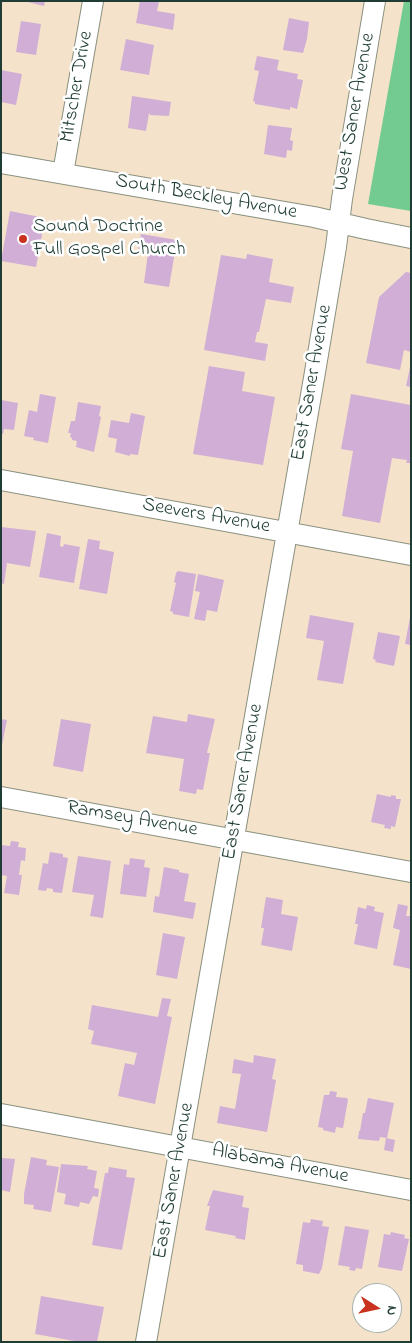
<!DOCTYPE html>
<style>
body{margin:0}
#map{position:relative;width:412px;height:1343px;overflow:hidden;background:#f4e3ca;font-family:"Indie Flower",sans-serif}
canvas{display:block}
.frame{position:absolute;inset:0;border:2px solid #1f3d34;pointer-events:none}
.north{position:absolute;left:352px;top:1283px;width:50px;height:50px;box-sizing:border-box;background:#fff;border:1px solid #a5b1ae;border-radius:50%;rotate:100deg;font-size:14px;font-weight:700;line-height:20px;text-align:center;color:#1f3d34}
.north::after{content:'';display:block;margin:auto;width:18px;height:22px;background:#c8321e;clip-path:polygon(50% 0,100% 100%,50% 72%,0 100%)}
</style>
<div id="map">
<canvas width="412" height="1343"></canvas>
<div class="frame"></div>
<div class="north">N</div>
</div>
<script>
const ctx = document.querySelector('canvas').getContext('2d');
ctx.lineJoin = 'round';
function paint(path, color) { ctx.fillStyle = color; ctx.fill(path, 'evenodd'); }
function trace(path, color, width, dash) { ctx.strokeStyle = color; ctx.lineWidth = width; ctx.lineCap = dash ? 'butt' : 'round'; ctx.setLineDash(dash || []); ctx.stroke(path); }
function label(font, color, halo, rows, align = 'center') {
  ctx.font = font + ' "Indie Flower",sans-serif'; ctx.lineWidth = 5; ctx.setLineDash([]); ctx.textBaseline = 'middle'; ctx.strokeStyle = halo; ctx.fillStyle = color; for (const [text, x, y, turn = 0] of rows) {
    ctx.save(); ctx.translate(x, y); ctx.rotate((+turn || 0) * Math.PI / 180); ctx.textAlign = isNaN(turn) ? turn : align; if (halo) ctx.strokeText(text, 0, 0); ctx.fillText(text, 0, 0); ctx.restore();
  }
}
paint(new Path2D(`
 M404 1H411V211L368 204Z`), '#73cb91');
paint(new Path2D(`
 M24 1H45L44 6Z
 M140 1H159L157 11 175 14 173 30 136 23Z
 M289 18 309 22 307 39 303 53 283 50Z
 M21 21 41 24 36 55 16 52Z
 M126 39 154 45 149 75 120 70Z
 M257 56 279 60 277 70 298 74 297 79 303 80 297 109 290 107V110L255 104V102L253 101 259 71 254 70Z
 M1 70 22 74 16 105 1 102Z
 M132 96 171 102 169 116 150 115 149 113 146 131 128 128Z
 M268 125 292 128 290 140 293 141 292 151 287 150 286 158 264 154Z
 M10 211 45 218 36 267 1 261Z
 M141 234 177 240 169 287 144 283 148 253 138 251Z
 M247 254 273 259 269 282 294 287 291 303 266 299 259 332H257L255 342 268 344 265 361 204 350 221 255 246 259Z
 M406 272 411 273V352L404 350 400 370 366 363 379 297Z
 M209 366 245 372 242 391 275 397 263 465 193 454Z
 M410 367H411V387L406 386Z
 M40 394 56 397 48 443 33 440 34 438 24 436 29 410 37 412Z
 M351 394 411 405V463H406L407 460 392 458 380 523 342 516 353 451 341 449Z
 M1 400 18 403 14 430 4 429 3 434H1Z
 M78 402 101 406 99 416 101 417 94 452 76 447 77 441 72 440V438L70 437 71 433H68L71 421H75Z
 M131 413 145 416 138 455 130 454V456L115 452 117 439 108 437 111 420 129 423Z
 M1 527 36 531 30 567 7 563 4 584 1 583Z
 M47 533 61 536 60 546 63 547 64 544 80 547 74 583 39 577Z
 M88 539 100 541 99 549 114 552 107 594 79 589Z
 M178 571 196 574 189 617 173 614V612L170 611 176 583 174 582 176 573Z
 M198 574 224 580 217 612 207 610 205 621 194 619 200 592 195 591Z
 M310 615 354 623 343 684 317 680 324 641 306 638Z
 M410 617H411V645L405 644Z
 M378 632 400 636 394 666 375 662 376 660 373 659Z
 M188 714 215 719 207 753H210L203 790 197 789 196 794 179 791 184 759 146 753 153 716 187 722Z
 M1 719 7 720 2 745H1Z
 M61 719 91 724 83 772 53 766Z
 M377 794 391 797V795L396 796V799H401L395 827 391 826V829L384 828 385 825 371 822Z
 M11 841 19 842 18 847 26 848 25 861 21 860 19 875H22L19 895 4 893 7 876 1 875V845L10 846Z
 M50 852 63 854V857L68 858 62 893 53 892V889L47 888 46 891 38 890 43 863 48 864Z
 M78 856 111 861 103 918 90 916 94 895 72 892Z
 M130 858 145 860 144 867 150 868 146 897 120 894 124 864 129 865Z
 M164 867 179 870V872L189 874 184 901 196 903 193 919 153 912 155 896 159 897Z
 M266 897 283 900 281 914 298 917 292 951 261 945 264 928H261Z
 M398 904 408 906 406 916H411V969L393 965 400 930 393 928Z
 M367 905 375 907 374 911 384 913 377 949 354 944 358 924H355L358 907 366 909Z
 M163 933 185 937 177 979 156 975Z
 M162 998 171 999 167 1016 172 1017 155 1104 118 1096 125 1063 134 1065 137 1053 91 1044 94 1031 88 1029 92 1005 158 1017Z
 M254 1055 276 1059 272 1079 276 1080 267 1132 217 1123 220 1106 235 1109 241 1074 232 1073 234 1059 253 1063Z
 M330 1091 337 1092 336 1097 347 1098 348 1100 343 1128 336 1127 335 1133 323 1130V1128L318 1127 324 1095H329Z
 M368 1098 394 1103 387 1138 380 1137 379 1141 358 1139 359 1131H360L363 1113H365Z
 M386 1138 395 1140 393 1152 384 1150Z
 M31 1157 47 1160 46 1165 59 1167 51 1212 33 1209 34 1205 24 1204V1194Z
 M1 1158 15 1159 10 1192 1 1190Z
 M61 1164 88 1166 87 1169 97 1171 94 1188 99 1189 98 1197 93 1196 89 1204 80 1202 79 1207 64 1204 66 1194 57 1192Z
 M109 1167 127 1170 126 1177 135 1178 122 1250 92 1245 105 1173H108Z
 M213 1190 244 1196 242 1207 249 1208 245 1240 235 1238 236 1236 205 1230 210 1206H207Z
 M311 1219 323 1221 322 1226 329 1227 322 1268 319 1274 303 1271V1265L296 1264 303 1222 310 1223Z
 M345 1226 369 1230 362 1269 356 1268 355 1271 349 1270 350 1267 338 1265Z
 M391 1232 405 1235 404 1238 409 1239 402 1271 378 1267 384 1234 390 1235Z
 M41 1296 104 1307 97 1342H80L35 1334Z`), '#d1aed5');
const minor = new Path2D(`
 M1 163 314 217 366 229 411 238
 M63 173 93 1
 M1 480 411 555
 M1 797 411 872
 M1 1114 411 1190
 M146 1342 314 378 336 247 342 199 375 1`);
trace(minor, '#8a907f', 22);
trace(minor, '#fff', 20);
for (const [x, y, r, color] of [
 [23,239,5,"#c8321e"]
]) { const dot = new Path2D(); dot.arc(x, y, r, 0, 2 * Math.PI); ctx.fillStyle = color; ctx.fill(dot); trace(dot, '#fff', 2); }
label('20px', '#1f3d34', '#fff', [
 ["Mitscher Drive",78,87,-80],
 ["West Saner Avenue",356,112,-80],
 ["South Beckley Avenue",206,198,10],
 ["East Saner Avenue",313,383,-80],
 ["Seevers Avenue",206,517,10],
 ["East Saner Avenue",244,782,-80],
 ["Ramsey Avenue",132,820,10],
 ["Alabama Avenue",280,1165,11],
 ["East Saner Avenue",175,1181,-80]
]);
label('20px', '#1f3d34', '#fff', [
 ["Sound Doctrine",33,228],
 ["Full Gospel Church",33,251]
], 'left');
</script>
